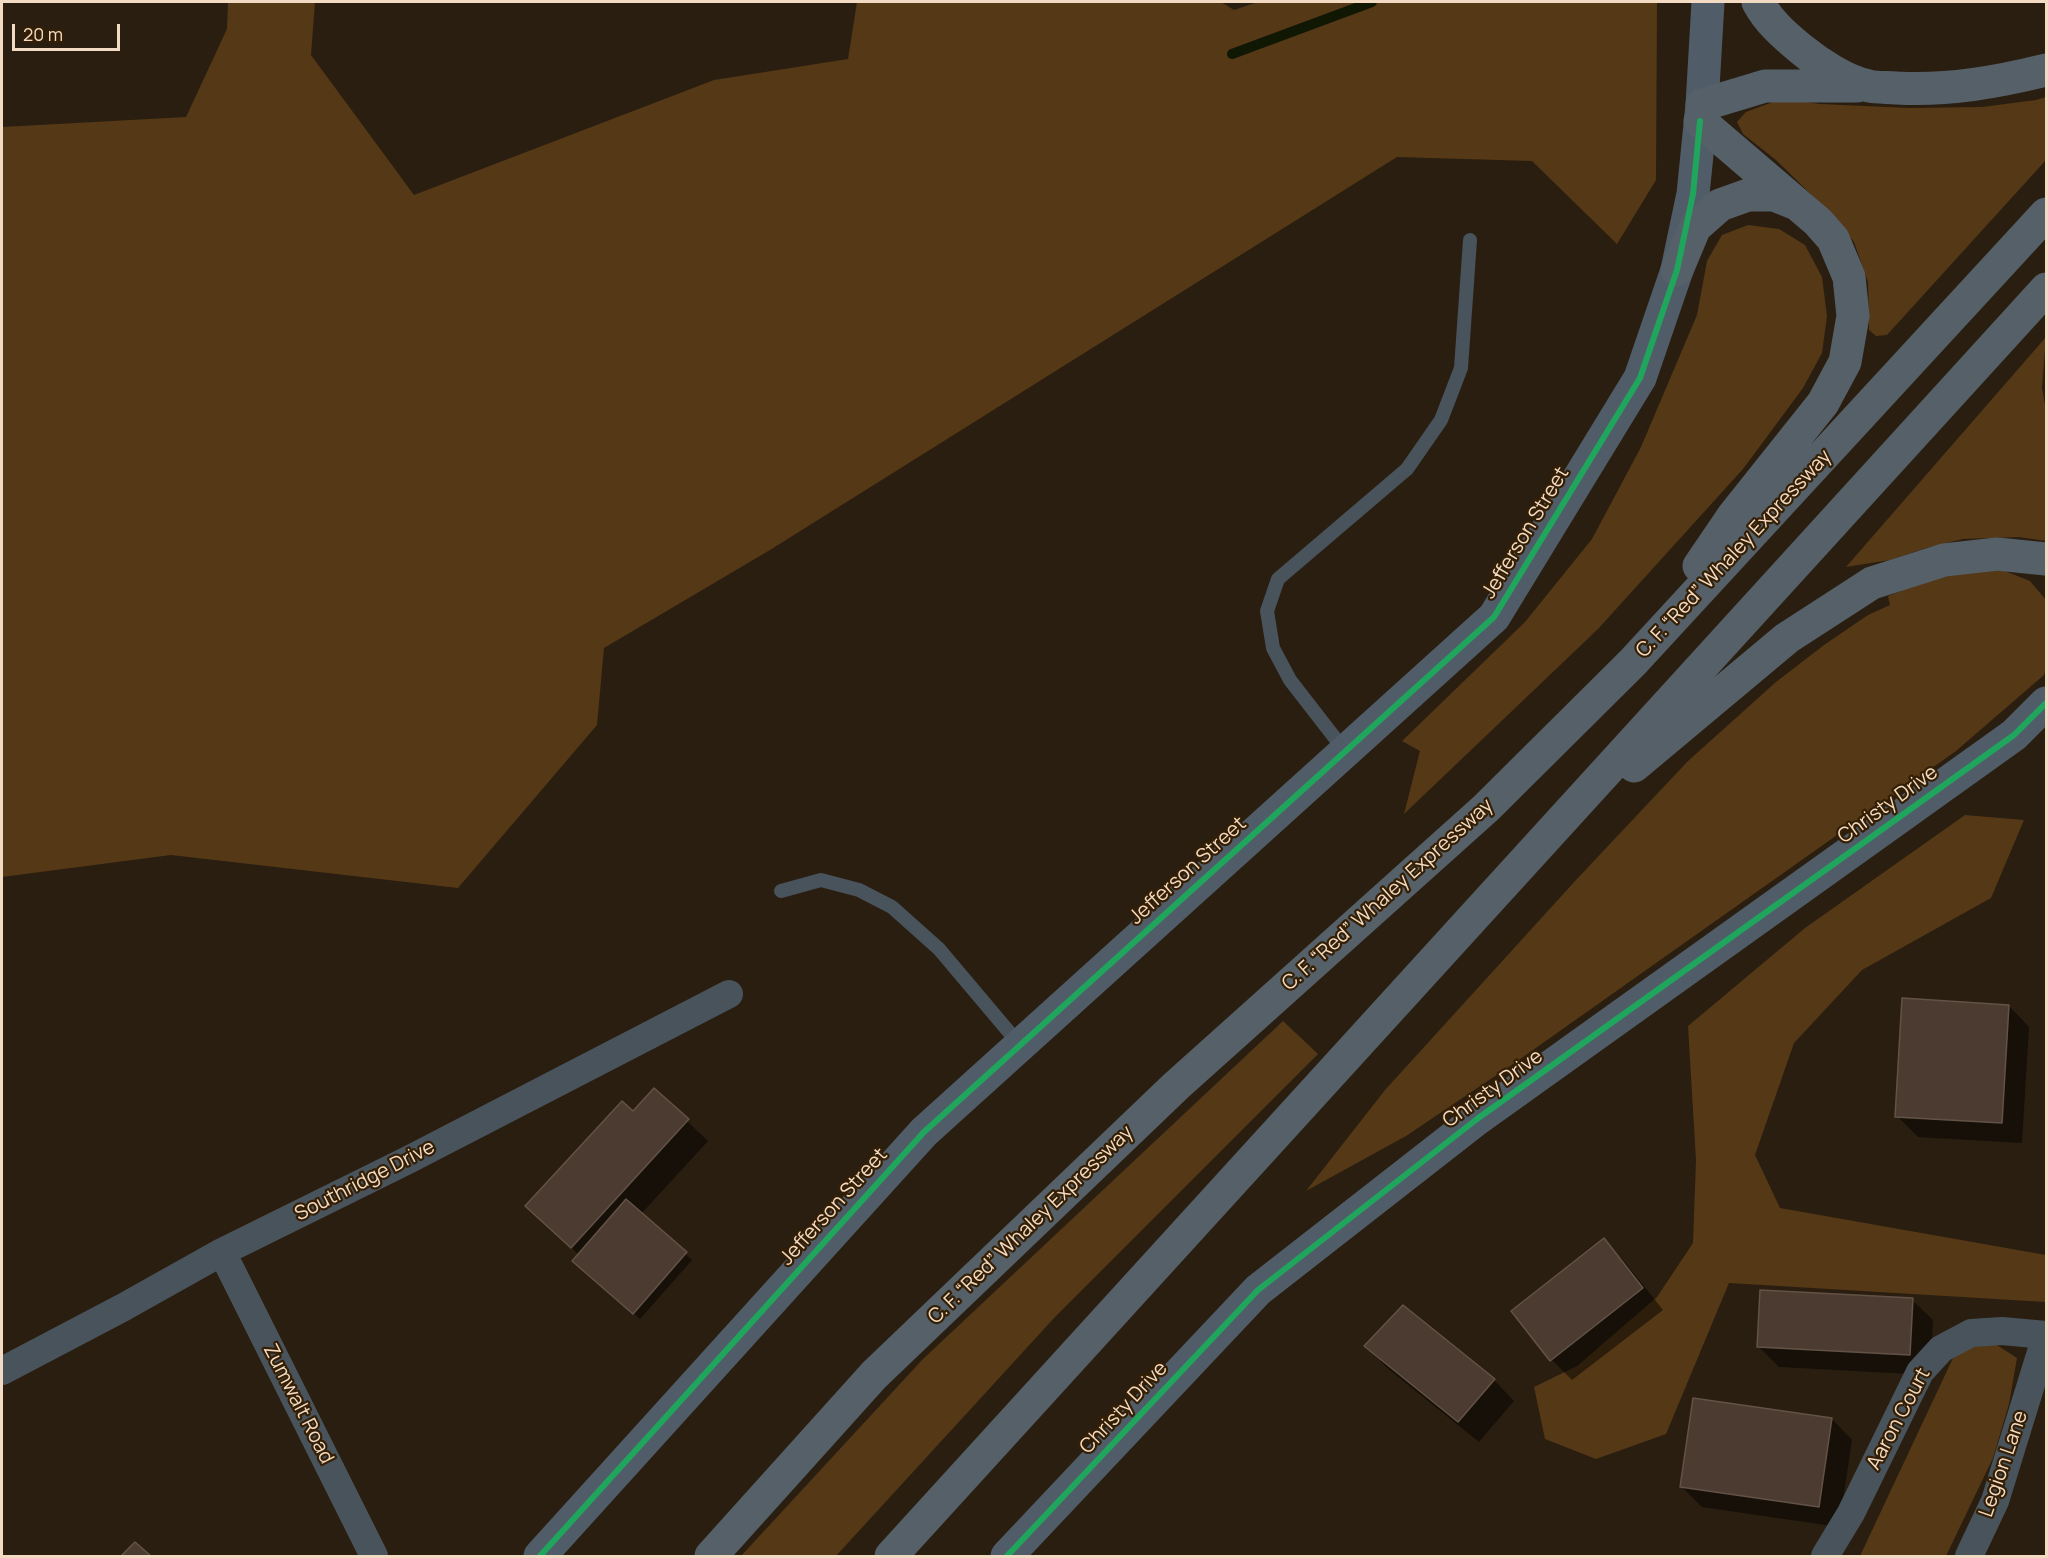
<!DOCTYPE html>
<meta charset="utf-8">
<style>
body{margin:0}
#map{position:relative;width:2048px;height:1558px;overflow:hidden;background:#2a1e10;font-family:Manrope,sans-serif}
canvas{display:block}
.frame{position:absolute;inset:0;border:3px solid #f3dbc3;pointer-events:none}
.scale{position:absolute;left:12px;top:24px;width:108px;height:27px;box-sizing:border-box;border:3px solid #f3dbc3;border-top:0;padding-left:8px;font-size:18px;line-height:21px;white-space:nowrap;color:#f3dbc3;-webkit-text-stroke:4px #341f05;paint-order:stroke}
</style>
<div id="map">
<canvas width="2048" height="1558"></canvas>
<div class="frame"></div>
<div class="scale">20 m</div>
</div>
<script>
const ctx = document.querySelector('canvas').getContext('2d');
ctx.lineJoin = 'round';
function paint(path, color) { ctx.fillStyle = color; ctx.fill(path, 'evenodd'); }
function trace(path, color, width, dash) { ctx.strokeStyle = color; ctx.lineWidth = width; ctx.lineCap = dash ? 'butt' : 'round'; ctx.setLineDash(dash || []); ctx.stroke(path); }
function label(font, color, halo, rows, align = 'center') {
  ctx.font = font + ' Manrope,sans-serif'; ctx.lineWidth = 4.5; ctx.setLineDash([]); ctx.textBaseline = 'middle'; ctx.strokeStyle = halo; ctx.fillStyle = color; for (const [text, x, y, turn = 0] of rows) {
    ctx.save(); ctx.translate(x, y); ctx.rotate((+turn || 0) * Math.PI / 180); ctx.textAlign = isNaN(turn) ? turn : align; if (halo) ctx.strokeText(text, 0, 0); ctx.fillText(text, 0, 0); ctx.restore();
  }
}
paint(new Path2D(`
 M228 2H315L311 55 414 195 714 80 848 59 857 2H1221L1234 10 1258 2H1657L1656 180 1617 244 1532 161 1397 157 770 550 604 648 597 725 458 888 171 855 2 877V127L186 117 227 29Z
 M2046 97V160L1887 335 1876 336 1869 330 1868 282 1854 242 1823 206 1776 160 1743 134 1737 122 1746 112 1781 99 1820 104 1910 108 1982 107 2036 100Z
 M1748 225 1779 229 1805 245 1822 277 1827 316 1822 353 1803 388 1743 469 1598 629 1404 814 1420 751 1402 741 1525 622 1592 539 1641 447 1697 315 1707 261 1722 235Z
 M2046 337 2042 388 2046 410V541L2019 537 1963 539 1926 548 1890 560 1846 567Z
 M1997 568 2030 581 2046 600V670L2044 675 1956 751 1516 1062 1406 1136 1306 1191 1385 1090 1576 880 1688 761 1776 682 1824 645 1868 615 1890 605 1888 596 1944 574Z
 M1965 815 2024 820 1991 898 1862 970 1794 1043 1755 1155 1780 1208 2046 1255V1302L1729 1283 1666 1434 1596 1459 1545 1439 1534 1387 1577 1366 1657 1297 1693 1243 1696 1160 1688 1026 1805 928Z
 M1283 1021 1318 1054 1055 1317 836 1556H741L923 1359Z
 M1986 1338 2017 1358 2009 1404 1993 1458 1946 1556H1860L1953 1358Z`), '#553816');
paint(new Path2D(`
 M2009 1006 2029 1027 2022 1143 1918 1137 1897 1116Z
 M654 1090 708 1141 641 1214 692 1260 640 1319 580 1267 579 1255 527 1206 633 1113Z
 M1604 1240 1624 1261 1663 1310 1572 1380 1552 1360 1513 1311Z
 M1912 1300 1933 1320 1930 1375 1779 1367 1758 1346Z
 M1366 1346 1494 1380 1514 1401 1479 1442 1386 1367Z
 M1832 1419 1852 1440 1839 1527 1702 1507 1681 1486Z`), '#0007');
trace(new Path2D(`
 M1232 54 1372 2`), '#101703', 10);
const building = new Path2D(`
 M1902 998 2009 1005 2002 1123 1895 1117Z
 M654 1088 689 1119 571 1248 525 1206 622 1101 633 1111Z
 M626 1199 687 1252 633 1314 572 1261Z
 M1604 1238 1643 1288 1550 1361 1511 1311Z
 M1760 1290 1913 1298 1910 1355 1757 1347Z
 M1403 1305 1495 1379 1458 1422 1364 1346Z
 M1693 1398 1832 1418 1819 1507 1680 1487Z
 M135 1542 151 1556H121Z`);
paint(building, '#4c3b30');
trace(building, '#635346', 1.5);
trace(new Path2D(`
 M1345 751 1290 680 1273 648 1267 611 1278 579 1407 469 1441 420 1461 368 1470 240
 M781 891 821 880 859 890 892 907 939 949 1020 1045`), '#49535c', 14);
trace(new Path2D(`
 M222 1252 374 1556
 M2 1371 122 1308 222 1252 408 1160 729 994
 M1825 1556 1851 1513 1920 1372 1941 1349 1971 1333 2002 1331 2046 1335
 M1969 1556 1995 1501 2046 1336`), '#49535c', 28);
trace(new Path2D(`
 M540 1556 924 1132 1494 617 1640 378 1677 270 1693 194 1702 105 1708 2
 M1007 1556 1258 1290 1477 1119 2014 735 2046 703`), '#505d68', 33);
trace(new Path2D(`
 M1758 2C1768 21 1784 35 1801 49 1818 63 1847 82 1869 86 1878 88 1888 87 1897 88 1948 91 1997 82 2046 70
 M1702 105 1765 86H1857
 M1677 270 1695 227 1720 205 1748 195H1774L1794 203
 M1699 566 1733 516 1823 403 1845 362 1853 316 1849 277 1833 239 1818 222 1700 121
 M1634 766 1787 638 1872 583 1944 560 1997 554 2046 559
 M711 1556 874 1375 1176 1086 1486 808 1633 662 2046 214
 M891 1556 2046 289`), '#556069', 33);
trace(new Path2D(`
 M540 1556 924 1132 1494 617 1640 378 1677 270 1693 194 1700 121
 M1007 1556 1258 1290 1477 1119 2014 735 2046 703`), '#20a55d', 6);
label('20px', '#f3dbc3', '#341f05', [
 ["Jefferson Street",1526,533,-59],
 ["C. F. “Red” Whaley Expressway",1734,554,-47],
 ["Christy Drive",1888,805,-36],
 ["Jefferson Street",1188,871,-42],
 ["C. F. “Red” Whaley Expressway",1388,895,-42],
 ["Christy Drive",1493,1089,-36],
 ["Southridge Drive",365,1181,-27],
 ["Jefferson Street",834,1207,-48],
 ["C. F. “Red” Whaley Expressway",1031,1225,-44],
 ["Zumwalt Road",298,1404,63],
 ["Christy Drive",1124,1408,-47],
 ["Aaron Court",1899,1419,-62],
 ["Legion Lane",2004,1464,-71]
]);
</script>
